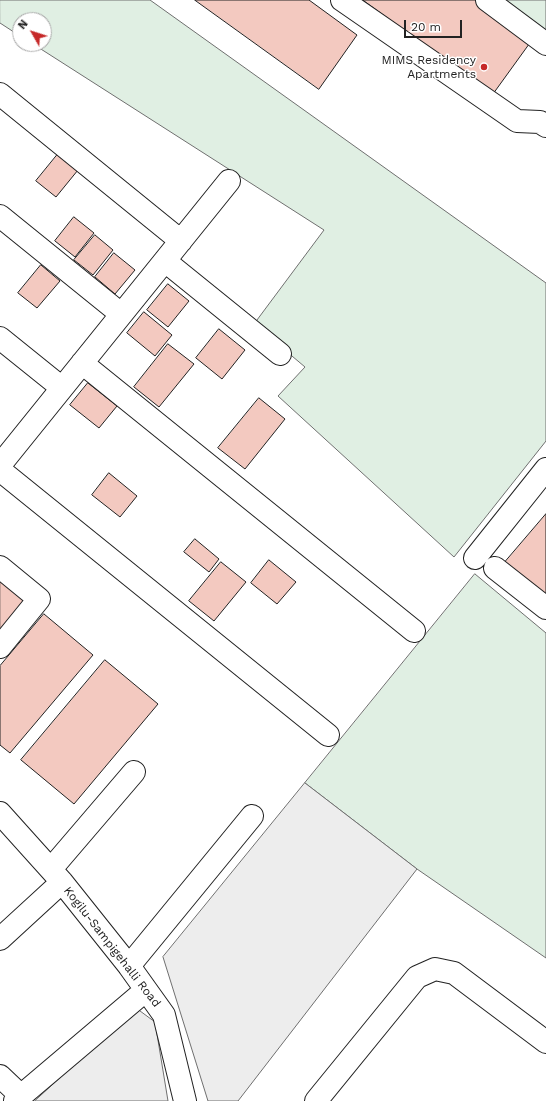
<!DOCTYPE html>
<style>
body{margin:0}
#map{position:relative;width:546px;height:1101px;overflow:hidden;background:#fff;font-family:"Work Sans",sans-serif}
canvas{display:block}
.north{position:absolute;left:12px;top:12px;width:40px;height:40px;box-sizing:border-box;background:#fff;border:1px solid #a7a7a7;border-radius:50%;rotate:309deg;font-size:11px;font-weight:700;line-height:16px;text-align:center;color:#222}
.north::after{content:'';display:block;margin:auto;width:14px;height:18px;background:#c62828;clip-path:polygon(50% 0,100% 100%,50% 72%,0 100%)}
.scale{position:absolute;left:404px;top:20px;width:58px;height:18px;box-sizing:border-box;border:2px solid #222;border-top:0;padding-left:5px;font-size:12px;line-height:14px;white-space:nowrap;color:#222;-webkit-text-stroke:3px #fff;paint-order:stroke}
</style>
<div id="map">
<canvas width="546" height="1101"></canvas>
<div class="north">N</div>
<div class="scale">20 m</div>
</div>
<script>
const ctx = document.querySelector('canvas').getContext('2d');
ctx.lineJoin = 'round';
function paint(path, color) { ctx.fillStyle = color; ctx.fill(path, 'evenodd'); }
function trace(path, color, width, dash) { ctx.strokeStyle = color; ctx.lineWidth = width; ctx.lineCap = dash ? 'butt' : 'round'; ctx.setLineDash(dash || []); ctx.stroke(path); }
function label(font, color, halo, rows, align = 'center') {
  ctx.font = font + ' "Work Sans",sans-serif'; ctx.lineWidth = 3; ctx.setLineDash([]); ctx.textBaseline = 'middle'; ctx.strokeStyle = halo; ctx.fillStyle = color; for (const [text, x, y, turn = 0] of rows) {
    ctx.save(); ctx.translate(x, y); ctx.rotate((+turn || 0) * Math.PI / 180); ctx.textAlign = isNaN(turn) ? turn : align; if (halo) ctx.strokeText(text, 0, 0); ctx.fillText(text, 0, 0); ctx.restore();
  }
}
const green = new Path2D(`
 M0 0H150L546 283V441L454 557 278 396 305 367 254 324 324 230 33 44H44V20H20V36L0 23Z
 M496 0H546V38Z
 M475 574 546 633V958L417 869 305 783Z`);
paint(green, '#e0efe3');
trace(green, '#6f6f6f', 1);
const parking = new Path2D(`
 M305 783 417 869 238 1101H208L163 957Z
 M136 1008 155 1022 168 1101H35Z`);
paint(parking, '#ededed');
trace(parking, '#6f6f6f', 1);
const building = new Path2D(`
 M195 0H309L357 35 319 89Z
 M363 0H477L532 40 493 94Z
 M58 154 78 170 56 197 36 181Z
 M74 217 94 233 75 257 55 241Z
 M95 235 113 250 93 275 74 260Z
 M114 253 135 270 115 294 95 277Z
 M41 265 60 281 37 308 18 293Z
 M168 284 189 301 168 327 147 310Z
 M144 312 172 335 155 356 127 333Z
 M219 329 245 350 222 379 196 358Z
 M168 344 194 364 159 407 134 387Z
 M88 383 117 406 99 428 70 405Z
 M259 398 285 419 245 469 218 448Z
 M109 473 137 496 120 517 92 495Z
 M546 514V598L500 568Z
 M195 539 219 559 209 572 184 552Z
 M269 560 296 582 277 604 251 583Z
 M221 562 246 582 214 621 189 601Z
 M0 573 31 599 0 636Z
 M44 614 93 655 10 753 0 745V666Z
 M105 660 158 704 74 804 21 760Z`);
paint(building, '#f3c9c0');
trace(building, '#222', 1);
const minor = new Path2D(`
 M342 0 517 121 540 122 546 126
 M487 0 546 44
 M0 94 181 241
 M0 216 121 314
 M165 261 280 354
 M0 338 62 388
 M82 363 414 631
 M0 465 229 181
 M0 470 328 735
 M475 558 546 469
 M0 567 39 599 0 647
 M495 568 546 608
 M0 813 62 882 129 966 164 1015 185 1101
 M51 869 134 772
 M0 939 62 882
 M129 966 252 816
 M0 1076 20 1095
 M15 1101 146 990
 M316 1101 417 977 435 969 454 973 546 1042`);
trace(minor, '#222', 24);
trace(minor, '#fff', 22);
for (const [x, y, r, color] of [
 [484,67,4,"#c62828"]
]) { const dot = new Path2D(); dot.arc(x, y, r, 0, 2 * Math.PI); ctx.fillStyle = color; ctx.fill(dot); trace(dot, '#fff', 1.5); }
label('12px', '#222', '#fff', [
 ["MIMS Residency",476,60],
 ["Apartments",476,74]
], 'right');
label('12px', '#222', '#fff', [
 ["Kogilu-Sampigehalli Road",112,947,52]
]);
</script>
